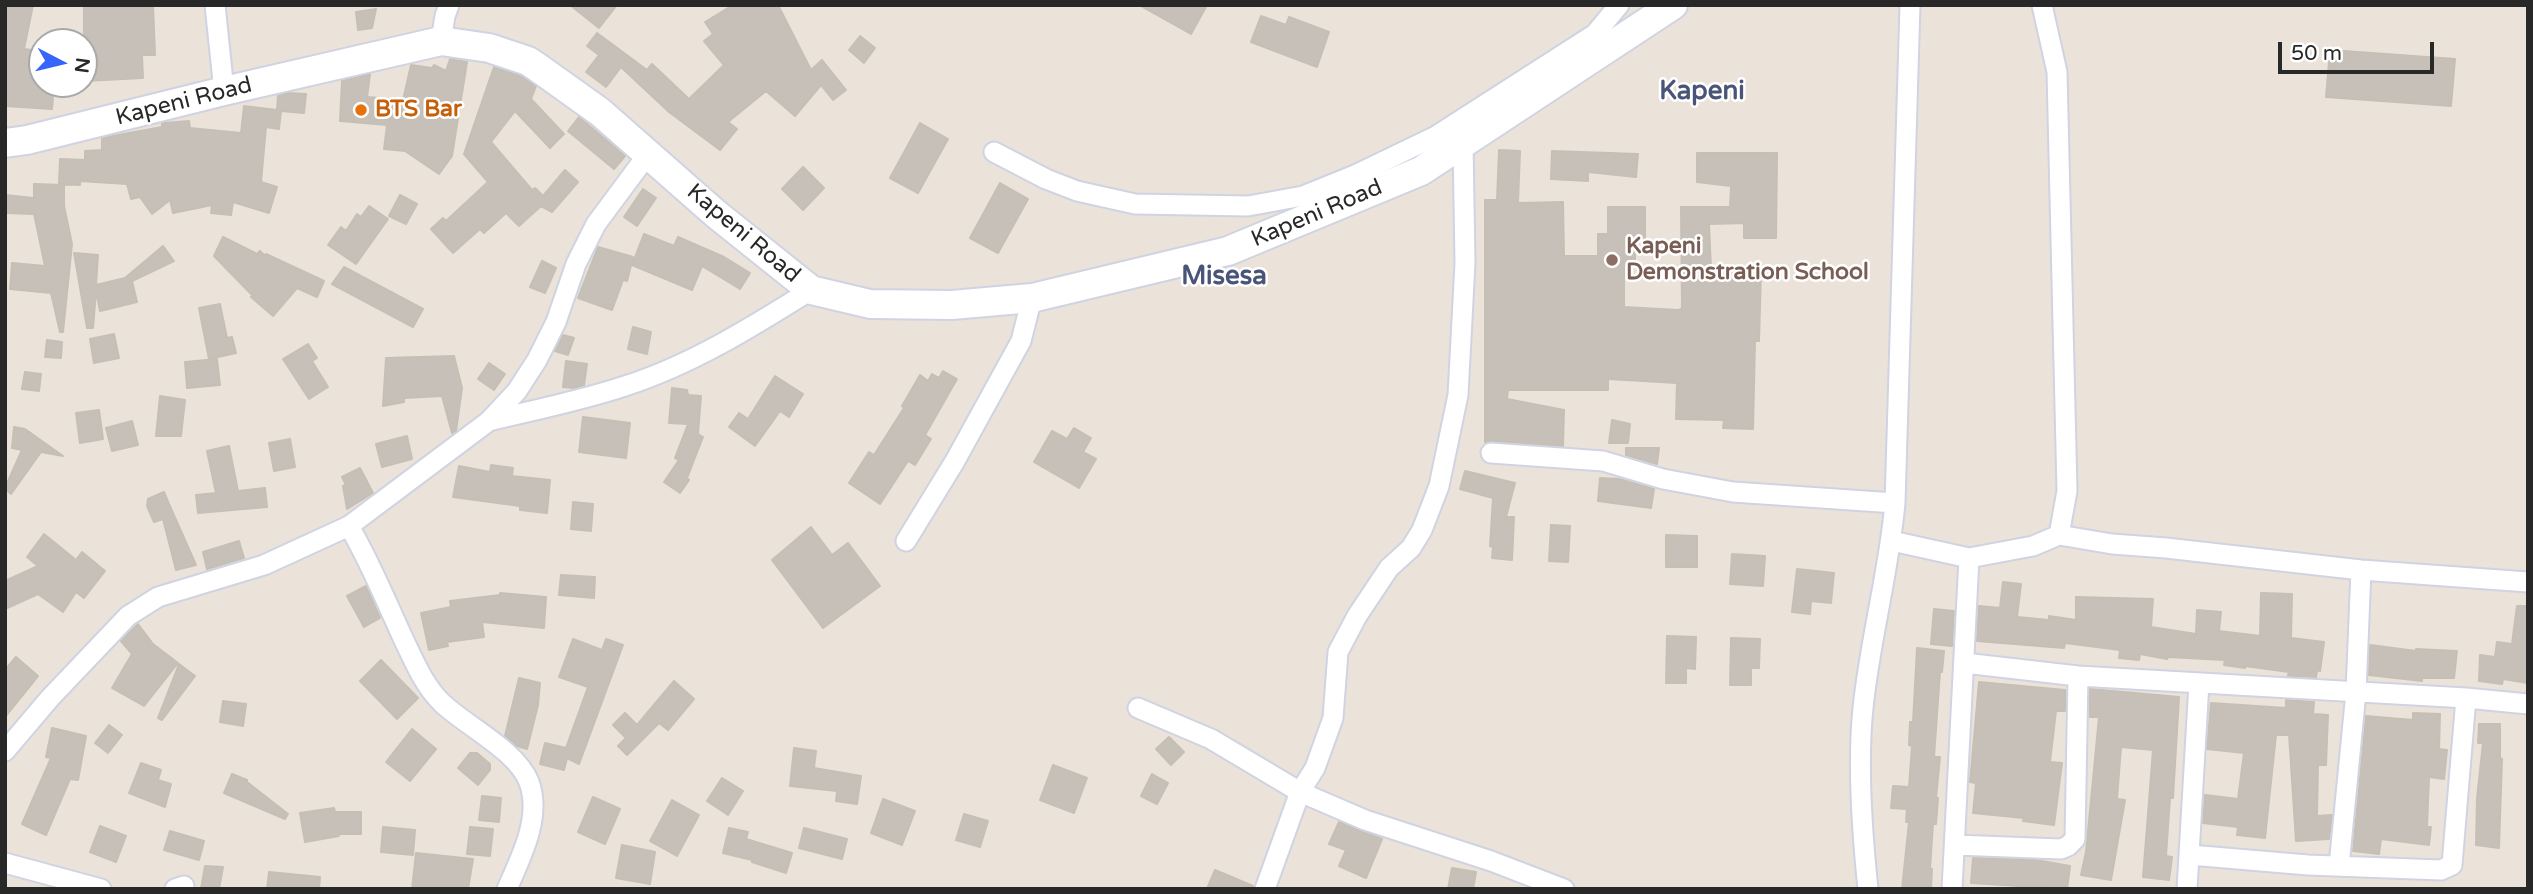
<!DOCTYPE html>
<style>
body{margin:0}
#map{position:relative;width:2533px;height:894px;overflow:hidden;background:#ebe3da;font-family:"Varela Round",sans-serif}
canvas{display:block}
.frame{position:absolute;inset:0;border:7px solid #282828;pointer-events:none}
.north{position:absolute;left:28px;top:28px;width:70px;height:70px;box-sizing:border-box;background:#fff;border:2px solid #a9a9a9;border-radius:50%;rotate:97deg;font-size:19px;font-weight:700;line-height:28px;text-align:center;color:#282828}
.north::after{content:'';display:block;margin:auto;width:24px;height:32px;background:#3764fb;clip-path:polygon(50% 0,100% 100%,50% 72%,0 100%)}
.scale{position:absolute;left:2278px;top:42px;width:156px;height:32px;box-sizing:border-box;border:4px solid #282828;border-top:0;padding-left:9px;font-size:21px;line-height:24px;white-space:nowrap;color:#282828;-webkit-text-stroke:5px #fff;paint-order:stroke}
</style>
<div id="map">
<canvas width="2533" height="894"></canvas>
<div class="frame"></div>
<div class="north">N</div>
<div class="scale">50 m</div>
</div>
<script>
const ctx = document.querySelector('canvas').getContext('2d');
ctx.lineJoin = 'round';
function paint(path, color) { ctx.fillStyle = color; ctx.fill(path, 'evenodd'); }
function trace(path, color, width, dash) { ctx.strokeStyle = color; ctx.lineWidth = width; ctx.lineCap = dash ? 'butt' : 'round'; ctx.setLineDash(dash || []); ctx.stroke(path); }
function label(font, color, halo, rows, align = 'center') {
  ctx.font = font + ' "Varela Round",sans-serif'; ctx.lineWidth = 5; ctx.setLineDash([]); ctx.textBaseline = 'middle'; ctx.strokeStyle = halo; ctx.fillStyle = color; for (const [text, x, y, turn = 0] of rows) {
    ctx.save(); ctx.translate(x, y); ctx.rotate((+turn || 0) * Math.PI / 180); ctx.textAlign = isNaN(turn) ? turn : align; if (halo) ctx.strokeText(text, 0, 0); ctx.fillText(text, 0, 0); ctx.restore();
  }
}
const building = new Path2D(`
 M5 5H33L24 49 39 51 35 82 54 84 52 109 5 106Z
 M84 5H153L155 55H142L143 78 84 81Z
 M570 5H617L599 28Z
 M733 5H778L811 70 822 60 846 90 833 100 821 85 795 116 766 91 728 122 737 129 720 150 669 112 621 67 606 87 586 72 599 55 587 46 597 33 647 70 652 64 689 99 724 65 704 41 713 34 705 22Z
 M1139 5H1207L1191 34Z
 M376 9 372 28 358 30 356 12Z
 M1261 16 1286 25 1289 17 1329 32 1317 67 1251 42Z
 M860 36 875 48 864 63 849 50Z
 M2330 50 2455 59 2451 106 2326 97Z
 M450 59 467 62 452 156 439 174 405 151 384 149 387 125 340 121 342 81 370 74 367 97 403 100 411 65 432 68 434 65 446 71Z
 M494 67 521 76 536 86 531 99 564 134 550 148 515 111 491 142 532 190 535 188 543 196 565 170 578 182 552 212 541 206 519 226 506 213 484 233 480 229 453 253 431 229 443 218 446 221 488 182 464 154Z
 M288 93 306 94 304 113 281 111 279 129 266 127 261 182 277 187 269 213 233 202 231 215 211 213 212 205 173 213 170 200 152 214 140 197 131 199 127 184 80 181V185L59 184 60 159 85 160V151L102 150V138L162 127V124L165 123 189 121 190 128 241 133 244 106 277 110 278 96Z
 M579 117 625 156 614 169 568 131Z
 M920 123 948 139 918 193 890 178Z
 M1499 150 1520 151 1518 203 1563 202 1564 256H1598V234H1608V207H1645V239L1635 238V264H1624V307L1679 310 1682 308 1681 207H1730L1731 186 1697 182V153H1777L1776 238H1744V223L1709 224 1711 269 1761 271 1759 341H1755L1753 429 1723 428 1724 420 1676 419 1677 383 1608 379V390H1508L1507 399 1564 410 1563 446 1492 441 1485 442V200H1497Z
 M1552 151 1638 154 1636 177 1588 172V181L1551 179Z
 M803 167 824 188 803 210 782 189Z
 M1000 183 1028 199 998 253 970 238Z
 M34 184 64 185V206L72 244 63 332H60L51 293 10 289 12 263 45 266 34 214 5 213V195L34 198Z
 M643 189 656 198 637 226 624 217Z
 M400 195 417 204 406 224 389 216Z
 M369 206 388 219 356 264 328 245 341 227 346 231 357 214 361 217Z
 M644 234 674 246 678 237 724 257 750 273 740 289 702 266 692 290 632 265Z
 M223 237 257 254 260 251 265 256 266 254 324 281 317 297 297 288 273 316 251 297 253 296 214 256Z
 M163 246 174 261 132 281 137 302 100 311 96 291 93 328H87L74 253 98 255 96 285 125 278Z
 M598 247 633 257 627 281 623 280 612 310 578 298Z
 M542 261 556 268 545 293 530 287Z
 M344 267 423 309 413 327 332 284Z
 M220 304 227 338 232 337 236 353 209 359 199 308Z
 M633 327 651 332 647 354 628 349Z
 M114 334 119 358 94 363 90 339Z
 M563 335 574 338 568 355 555 351Z
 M47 340 62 342 61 358 45 357Z
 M308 344 317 358 312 361 328 387 309 399 283 359Z
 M454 356 462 388 456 431 452 433 442 396 404 398V402L383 406 386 358Z
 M217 359 220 385 187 388 185 362Z
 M566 361 587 364 584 385 574 388 563 387Z
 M489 363 505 374 494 390 478 379Z
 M943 371 957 379 925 435 931 439 915 465 908 461 880 504 849 483 869 452 874 455 904 408 902 406 920 375 928 381 932 374 939 378Z
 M25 372 41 374 39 391 22 389Z
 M775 376 803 394 789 417 780 411 755 446 729 427 739 413 748 419Z
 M672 388 687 390 688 395 701 396 698 434 703 437 687 478 689 480 680 493 664 482 679 460 675 458 688 424 669 423Z
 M160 396 185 400 181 436H156Z
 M99 410 103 439 80 443 76 413Z
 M583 417 630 423 626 458 579 452Z
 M1612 420 1630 424 1628 443H1609Z
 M132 421 138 445 112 451 106 428Z
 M14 427 25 429 63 456 41 452 11 494 5 488 22 450 12 448Z
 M1074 428 1091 438 1083 452 1096 459 1079 488 1034 462 1052 431 1067 439Z
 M407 436 412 459 382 467 376 444Z
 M290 439 295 467 274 471 269 443Z
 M229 446 238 491 265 488 267 507 198 513 196 495 216 493 207 451Z
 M1626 448H1659L1657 464 1626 455Z
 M491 465 513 468 512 476 550 480 547 513 520 510V506L453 497 459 466 490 472Z
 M360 468 373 493 347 509 343 486 346 485 342 477Z
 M1465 471 1515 483 1506 517H1514L1512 560 1492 558 1493 547 1490 546 1493 498 1460 489Z
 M1600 478 1619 479 1654 489 1651 508 1598 501Z
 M164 492 169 504 196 565 176 570 163 519 154 522 147 506 148 499Z
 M573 502 593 504 591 531 571 529Z
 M1551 525 1570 526 1568 562 1549 561Z
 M811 527 832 555 848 543 880 586 823 628 772 560Z
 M44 534 76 560 82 552 105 571 84 598 76 592 63 612 38 594 5 609V581L38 566 27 557Z
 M1666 535 1697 536V567H1666Z
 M239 541 244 558 207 569 203 552Z
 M1732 554 1765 556 1763 586 1730 584Z
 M1797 569 1834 573 1831 603 1811 601 1810 614 1792 612Z
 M561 575 595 577 594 598 559 595Z
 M2003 582 2021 584 2017 617 2049 620V616L2076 620V597L2153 599 2151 627 2196 634 2197 610 2221 612 2219 631 2260 636 2261 593 2292 594 2291 638 2324 642 2320 671 2317 670 2316 677 2288 676 2289 672 2245 666V668L2224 665 2225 660 2168 657 2167 659 2140 654 2139 660 2119 658 2120 650 2065 643 2064 648 1977 641 1979 606 2000 608Z
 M366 586 380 618 364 627 347 596Z
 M500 593 546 597 544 628 482 622 484 637 447 642 448 646 429 650 421 613 451 607 450 601 500 595Z
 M2517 606H2528V683L2503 679 2502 684 2479 681 2480 655 2495 657 2497 642 2512 644Z
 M1934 609 1954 611 1952 646 1931 644Z
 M138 624 153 644 178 663 144 706 112 688 132 654 121 641Z
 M1667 636 1696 637 1695 669 1686 668V683H1666Z
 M1731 638 1760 639 1759 668H1751V685H1730Z
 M573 639 602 650 606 639 623 645 579 764 567 758 564 770 540 764 545 743 566 748 588 687 559 677Z
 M2370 645 2416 651V649L2457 651 2454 678H2422V681L2369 675Z
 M1917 648 1944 651 1942 672H1940L1934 757H1940L1936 798H1938L1936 824H1933L1930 869H1932L1931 889H1902L1909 822H1906L1907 809 1891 808 1893 786 1909 787 1912 746 1909 745 1910 722H1913Z
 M16 657 38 676 5 717V670Z
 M381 660 418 698 397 719 360 681Z
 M179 664 195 676 162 720 158 718Z
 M519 678 540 683 538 705 527 749 517 746 505 736Z
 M674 681 694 699 668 730 659 723 627 755 618 746 626 738 613 725 625 713 637 725Z
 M1979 682 2065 690V711H2056L2050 762 2062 763 2054 825 2023 821 2024 818 1973 813 1976 783 1970 782Z
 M2090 689 2179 697 2173 798H2170L2166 856 2172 857 2169 880 2143 877 2153 750 2121 747 2117 799 2125 800 2111 880 2081 875 2086 852 2099 717H2090Z
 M2286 700 2314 702 2313 714 2328 715 2326 765H2318L2317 816 2332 815 2329 839 2296 841 2289 735H2276L2265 838 2237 835 2238 827 2203 823 2205 795 2238 799 2244 753 2207 749 2211 703 2286 708Z
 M223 701 246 704 243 726 220 722Z
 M2413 713 2440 714 2439 749 2447 750 2444 779 2429 777 2427 827H2431L2429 845 2381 839 2379 854 2353 851 2366 716 2413 720Z
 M2479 724H2500V758L2502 759 2499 848 2476 845 2477 798 2483 743H2478Z
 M109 725 122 735 108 753 95 743Z
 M52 728 86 736 78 780 70 779 46 835 22 824 51 758 46 757Z
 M412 729 436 749 410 781 386 762Z
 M1169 737 1184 752 1171 765 1156 749Z
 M794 748 816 751 814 768 861 776 857 804 836 801 837 791 790 786Z
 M470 753H477L490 764V770L478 785 458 768Z
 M141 763 161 770 158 780 171 784 165 807 129 793Z
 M1053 765 1087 778 1074 813 1040 800Z
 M232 774 247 780V782L288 814 285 819 224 793Z
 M1152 774 1168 783 1157 804 1141 796Z
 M722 778 743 791 728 815 707 801Z
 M482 796 501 798 499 822 479 820Z
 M593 797 620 809 605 844 578 832Z
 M883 799 915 811 902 845 871 833Z
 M672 800 699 815 677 856 650 841Z
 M334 808 335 812H361V834H338L339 836 305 842 300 813Z
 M964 814 988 821 980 847 956 840Z
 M1339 822 1382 839 1366 878 1339 866 1346 850 1329 844Z
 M100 826 126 836 116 862 90 852Z
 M383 827 415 830 413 855 381 852Z
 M470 827 493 829 490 856 467 854Z
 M729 828 748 832 746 839 792 853 786 873 752 862V860L723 853Z
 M804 828 847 839 842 859 799 848Z
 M170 831 204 841 199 860 164 850Z
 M622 845 655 852 650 884 616 878Z
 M416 853 473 859 468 889H412Z
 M1973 858 2036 860 2070 866 2067 889 1971 883Z
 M205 866 223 867 219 889H201Z
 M1452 868 1476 872 1473 889H1448Z
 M1215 870 1253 886V889H1207Z
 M269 872 320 877 319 889H267Z`);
paint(building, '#c6c0b9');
trace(building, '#c6bfb4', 2);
const minor = new Path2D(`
 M215 5 224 91
 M2042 5 2057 72 2067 491 2059 535
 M441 41 445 16 449 5
 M994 152 1046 179 1077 191 1135 204 1248 206 1303 196 1355 175 1436 136 1595 34 1619 5
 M489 421C534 410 580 401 625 386 691 365 752 327 811 290
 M1491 453 1603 461 1663 479 1733 492 1895 503
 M349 526C370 562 385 599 402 636 414 661 424 686 443 704 468 727 517 751 529 782 542 817 521 857 507 889
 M906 541 955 461 1021 341 1032 298
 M1892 541 1969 558 2033 546 2059 535 2112 544 2166 548 2361 570 2528 582
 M1964 663 2078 676 2466 698 2528 704
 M1138 708 1211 739 1300 792 1365 820 1491 861 1564 889
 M5 751 50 698 128 616 158 597 264 565 349 526 489 421 517 391 537 360 556 322 576 264 596 224 648 154
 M1955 845 2061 849 2068 846 2075 839 2078 676
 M2190 855 2308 865 2441 870 2452 865 2466 698
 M5 863 101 889
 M2339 866 2356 692 2361 570
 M175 889 184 886
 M1265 889 1300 792 1315 768 1333 718 1338 652 1357 616 1389 568 1411 548 1422 530 1439 486 1458 395 1465 263 1463 143
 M1868 889C1862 832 1857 765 1863 708 1870 639 1889 572 1895 503L1910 5
 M1952 889 1969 558
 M2187 889 2199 683`);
const secondary = new Path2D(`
 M5 143 27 140 224 91 441 41 489 48 528 61 537 67 600 112 716 214 811 290 870 304 952 305 1032 298 1228 251 1421 171 1673 5`);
trace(minor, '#cfd3e2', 23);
trace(secondary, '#cfd3e2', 32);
trace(minor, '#fff', 19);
trace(secondary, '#fff', 28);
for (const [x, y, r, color] of [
 [361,110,7,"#e8710a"],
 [1612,260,7,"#8d6e63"]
]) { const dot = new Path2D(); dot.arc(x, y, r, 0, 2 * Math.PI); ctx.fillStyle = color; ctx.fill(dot); trace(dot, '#fff', 2.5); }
label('23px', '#282828', '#fff', [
 ["Kapeni Road",184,102,-14],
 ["Kapeni Road",1317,214,-23],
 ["Kapeni Road",743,234,40]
]);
label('bold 23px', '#c56008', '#fff', [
 ["BTS Bar",375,110]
], 'left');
label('bold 23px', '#785e54', '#fff', [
 ["Kapeni",1626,247],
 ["Demonstration School",1626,273]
], 'left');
label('bold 26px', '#495479', '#fff', [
 ["Kapeni",1702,92],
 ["Misesa",1224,277]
]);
</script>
